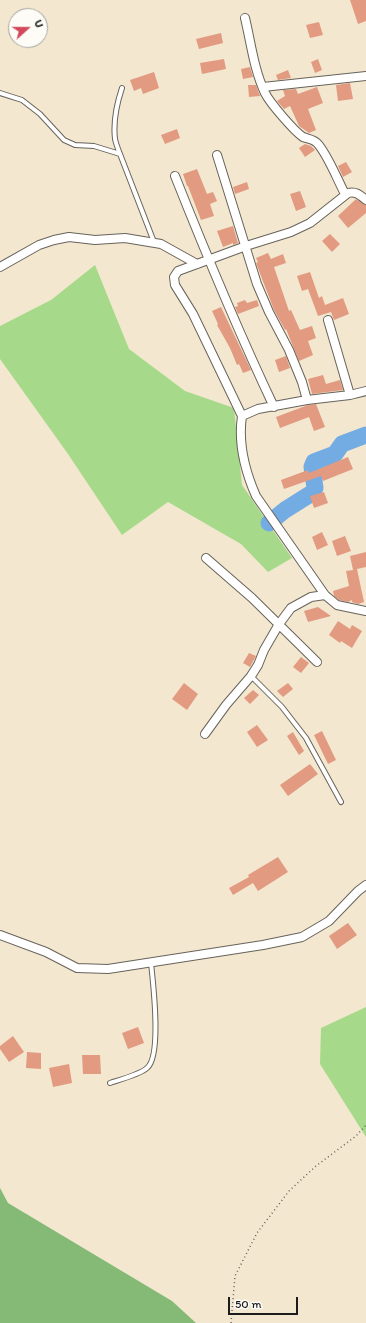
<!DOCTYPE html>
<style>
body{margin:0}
#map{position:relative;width:366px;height:1323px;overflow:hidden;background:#f3e7cf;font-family:Itim,sans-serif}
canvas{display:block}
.north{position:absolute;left:8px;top:8px;width:40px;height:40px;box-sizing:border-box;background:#fdfcf7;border:1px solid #a3a29f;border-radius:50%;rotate:69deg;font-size:11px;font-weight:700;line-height:16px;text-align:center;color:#1c1c1c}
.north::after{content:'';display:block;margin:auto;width:14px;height:18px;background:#d1495b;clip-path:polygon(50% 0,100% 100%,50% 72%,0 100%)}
.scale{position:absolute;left:228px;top:1297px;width:70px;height:18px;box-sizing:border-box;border:2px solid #1c1c1c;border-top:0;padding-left:5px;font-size:12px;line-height:14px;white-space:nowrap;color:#1c1c1c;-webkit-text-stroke:3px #fdfcf7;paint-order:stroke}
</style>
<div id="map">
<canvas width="366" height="1323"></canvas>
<div class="north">U</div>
<div class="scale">50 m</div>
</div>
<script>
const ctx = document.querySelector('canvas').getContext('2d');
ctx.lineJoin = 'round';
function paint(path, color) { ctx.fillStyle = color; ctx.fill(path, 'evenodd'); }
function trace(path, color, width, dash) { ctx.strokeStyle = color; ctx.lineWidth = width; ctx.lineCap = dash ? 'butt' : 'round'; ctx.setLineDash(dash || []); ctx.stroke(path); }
paint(new Path2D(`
 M95 265 129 349 185 391 234 408 242 485 292 558 268 572 241 544 168 502 122 535 68 454 0 359V326L51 300Z
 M366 1007V1137L320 1064 321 1028Z`), '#a6da8a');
paint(new Path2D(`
 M0 1188 8 1203 172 1301 196 1323H0Z`), '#84ba76');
trace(new Path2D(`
 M269 523 285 510 312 493 315 488 312 467 314 462 335 454 342 444 366 435`), '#73ace3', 17);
paint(new Path2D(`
 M350 0H366V21L358 24Z
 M319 22 323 35 310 38 306 25Z
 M221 33 223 43 199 49 196 39Z
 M224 59 226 69 202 74 200 63Z
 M318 59 322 70 315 73 311 62Z
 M250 67 253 77 243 79 241 69Z
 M288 70 291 78 278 80 276 75Z
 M154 72 159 88 143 94 141 88 134 91 130 80Z
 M350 83 353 99 338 101 336 85Z
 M248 85H256L260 96 249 97Z
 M317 87 323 103 308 109 316 130 309 133 299 126 290 106 284 109 277 101 285 96 283 90 296 89 298 94Z
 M177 129 180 138 165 144 161 135Z
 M305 144 311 146 315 150 305 157 299 148Z
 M346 162 352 172 343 177 338 166Z
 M197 169 207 194 213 192 217 201 210 204 214 216 201 220 188 186H187L183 174Z
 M247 182 249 189 235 194 233 187Z
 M300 191 306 207 296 211 290 194Z
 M356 199 366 205V213L348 228 338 216Z
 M233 226 238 243 233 245V243L223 247 217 231Z
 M330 234 340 244 332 252 322 241Z
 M268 253 271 259 283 254 286 263 274 267 289 311 291 310 300 330 312 326 316 338 308 341 313 355 299 361 286 329 285 330 274 310 256 263 258 262 256 258Z
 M310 272 319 298 322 296 325 305 343 298 349 314 334 320 331 312 318 316 308 289 302 291 297 276Z
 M245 300 247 303 257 300 259 306 238 314 235 307 238 306 237 303Z
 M221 307 251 370 243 373 239 364 237 365 230 348 217 325 218 324 212 311Z
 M286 356 290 368 279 372 275 360Z
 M323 375 326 384 340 380 343 390 312 394 308 379Z
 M316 404 325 427 314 431 309 417 280 428 276 417 308 405Z
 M348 457 353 469 323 481 321 476 284 489 281 480 308 470 309 473Z
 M324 492 328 503 314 508 310 496Z
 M322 532 328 545 317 550 312 537Z
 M345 536 351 551 337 556 332 541Z
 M366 552V567L357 569 364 602 358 604 352 602V600L348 602 339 600 334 596 333 591 349 586 346 571 353 570 350 556Z
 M318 607 331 616 308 622 304 611Z
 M338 621 350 629 352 625 362 631 352 648 341 641 340 643 329 635Z
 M249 653 256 656 250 667 243 663Z
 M301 657 309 663 301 673 293 667Z
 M184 683 198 694 187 710 172 699Z
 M288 683 293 689 283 697 277 691Z
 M253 690 259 695 250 704 244 698Z
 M257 725 268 740 257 747 247 732Z
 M322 731 336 760 328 764 314 735Z
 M293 732 304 751 299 755 287 736Z
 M310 764 318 774 288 796 280 785Z
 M278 857 288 872 258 891 253 883 233 895 229 888 249 877 248 875Z
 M348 923 357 935 337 949 329 936Z
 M138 1027 144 1043 128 1049 122 1033Z
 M13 1036 24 1052 9 1062 0 1049V1046Z
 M27 1052 41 1053V1069L26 1068Z
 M82 1055H100L101 1074H83Z
 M69 1064 72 1083 53 1087 49 1068Z`), '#e29a81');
const lane = new Path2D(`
 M0 93 22 100 40 114 64 140 75 145 94 146 120 154 154 242
 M120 154C118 149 116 144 115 139 113 122 117 103 122 88
 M251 676 282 707 306 738 341 802
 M110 1083C119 1080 141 1074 147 1068 162 1056 153 982 151 963`);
const street = new Path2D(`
 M245 18C251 43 254 70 265 93 270 103 294 131 303 137 308 139 313 139 317 143 327 153 338 181 345 194
 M263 87 366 76
 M217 155 257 284 269 312 289 350 302 382 307 400 258 409 242 416C238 443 245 471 256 496L325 595 337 605 366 611
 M175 176C206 254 238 331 274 407
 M0 267 39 245 54 240 69 237 95 240 125 238 161 244 197 264
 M328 320 350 395
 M307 400 350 395 366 391
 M242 416 193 314 175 285 174 277 178 271 246 246 291 232 310 223 348 193C356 191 360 195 366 200
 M206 558 252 598 317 662
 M205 734 226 705 251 676 258 665 264 650 279 624 291 608 311 597 325 595
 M0 935 46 952 77 968 108 969 263 945 302 937 329 921 358 891 366 885`);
trace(lane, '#67635b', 6);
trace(street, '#67635b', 10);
trace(new Path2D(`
 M231 1323 235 1276 257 1233 289 1191 316 1166 356 1136 366 1125`), '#67635b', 1.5, [1, 3]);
trace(lane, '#fff', 4);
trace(street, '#fff', 8);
</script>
